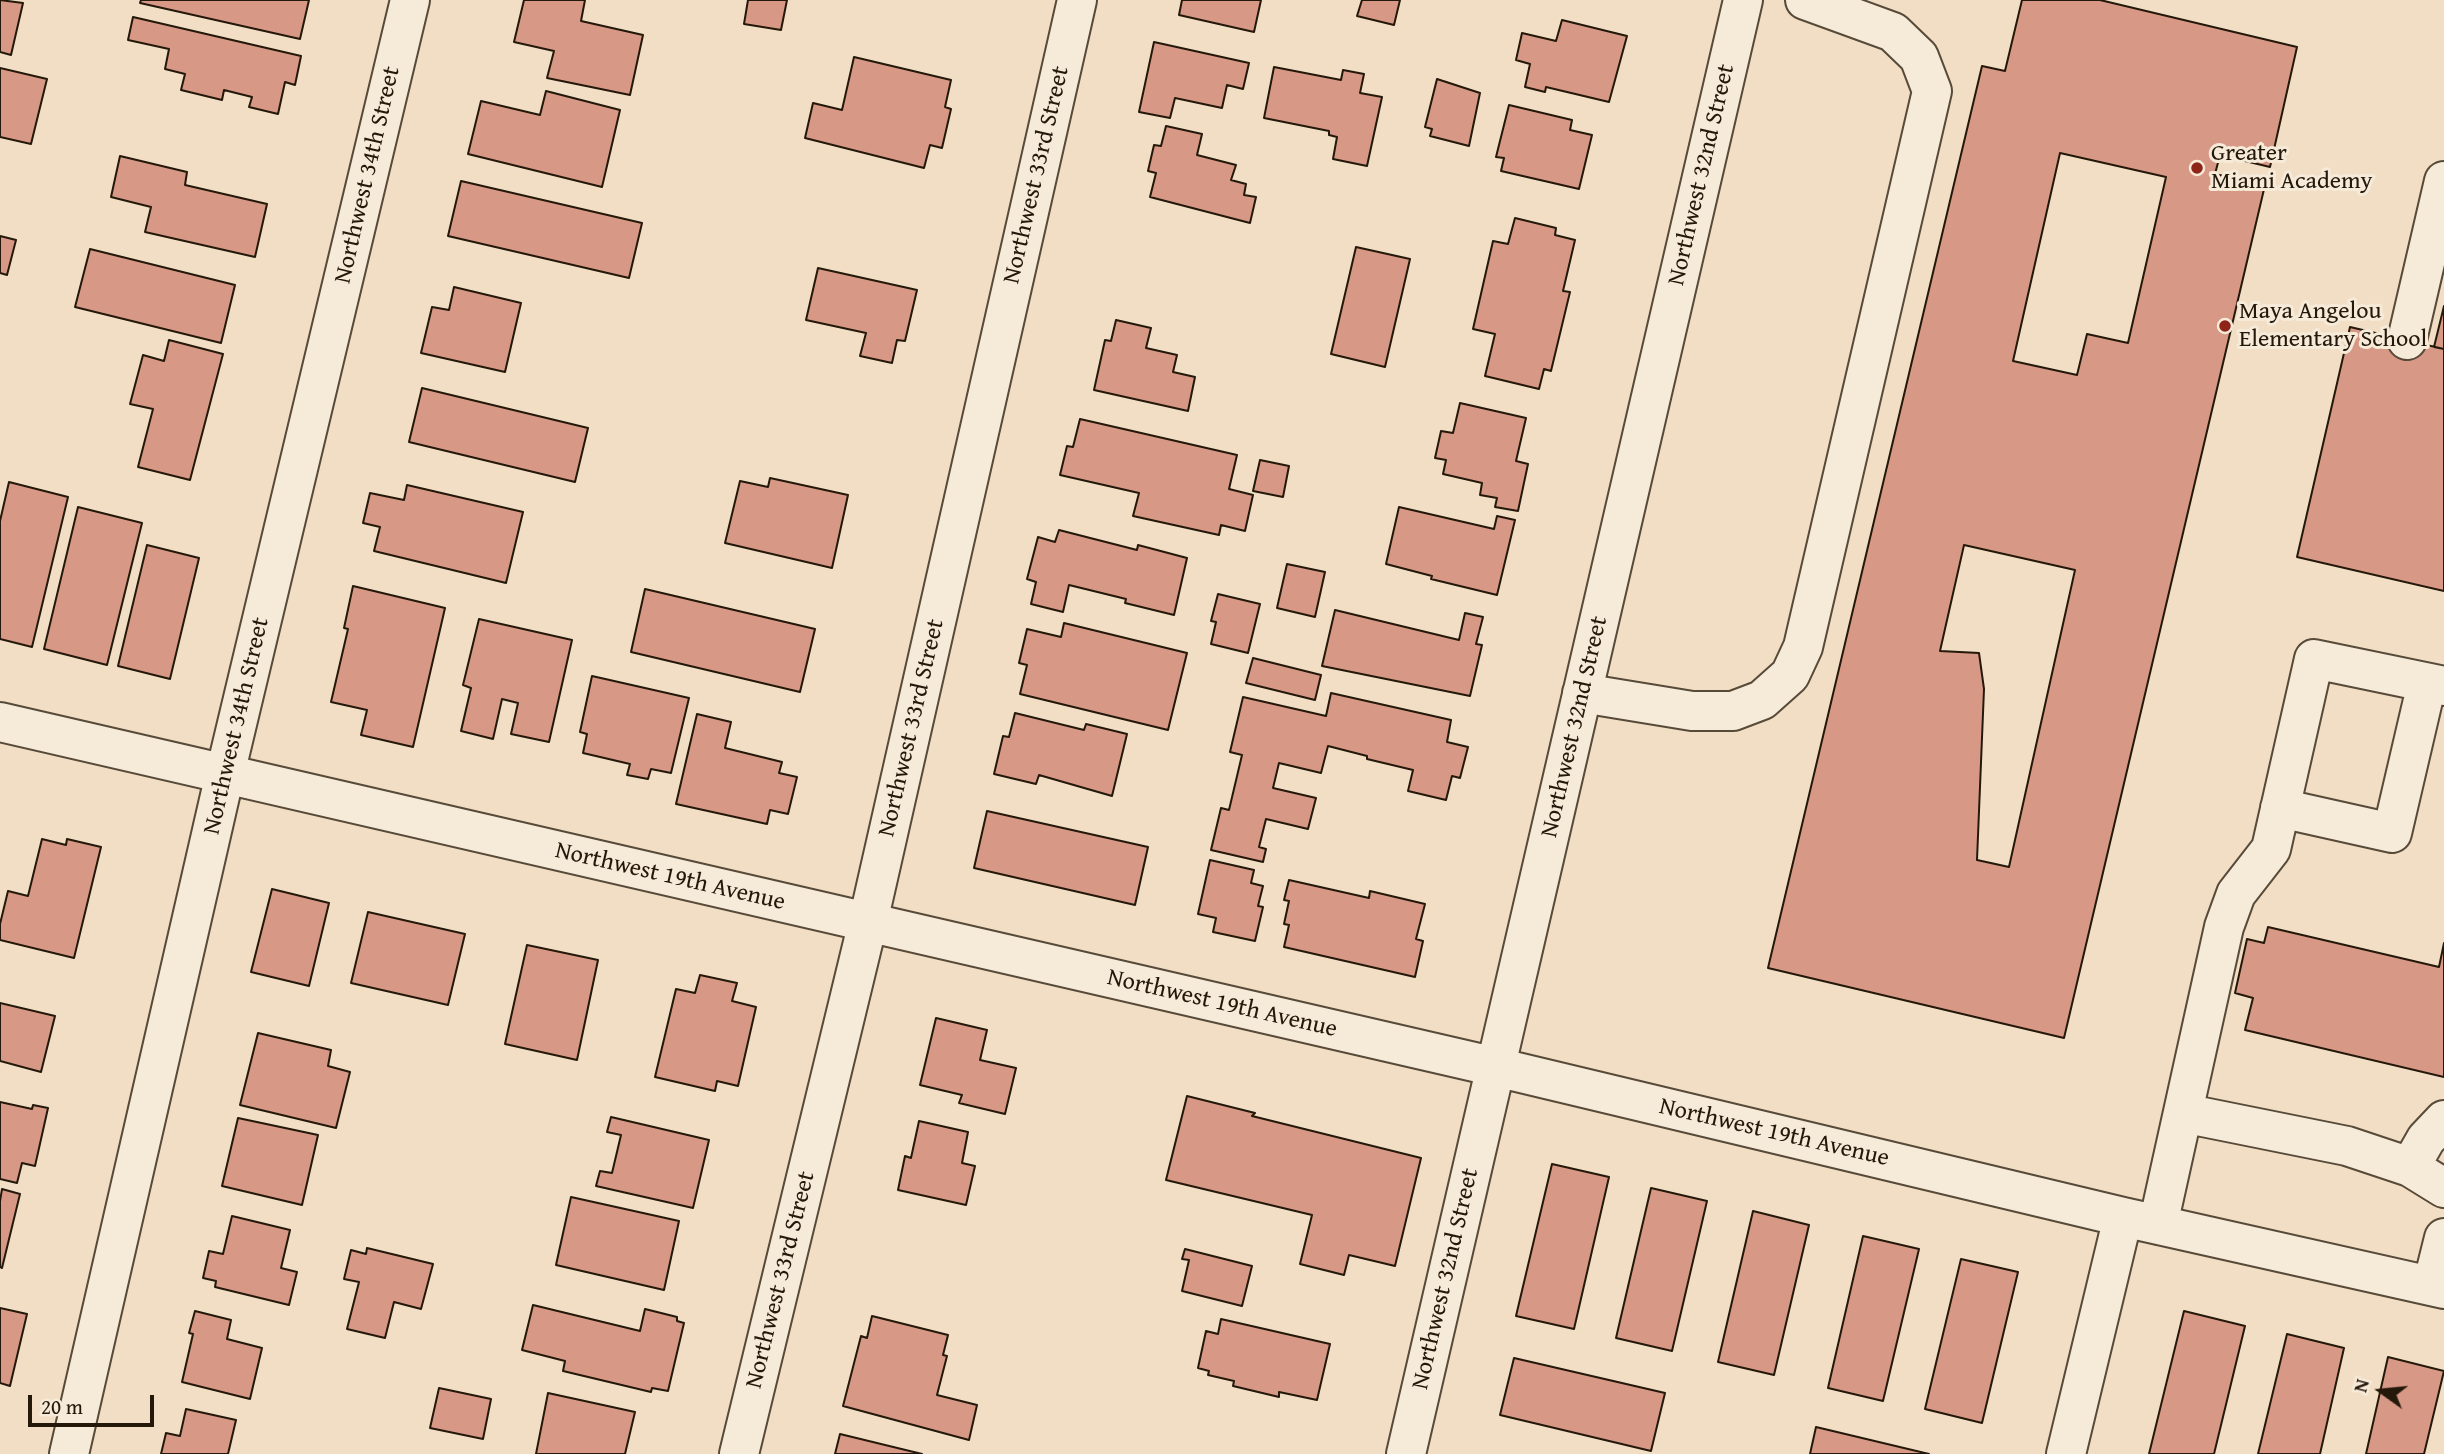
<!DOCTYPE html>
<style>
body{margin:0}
#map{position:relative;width:2444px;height:1454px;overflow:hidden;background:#f1dec4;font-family:"Gentium Book Plus",serif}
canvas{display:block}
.north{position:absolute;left:2346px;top:1356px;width:70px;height:70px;-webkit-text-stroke:5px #f6ead9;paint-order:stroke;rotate:285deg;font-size:19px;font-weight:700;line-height:28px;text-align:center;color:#24180a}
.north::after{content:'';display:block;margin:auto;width:24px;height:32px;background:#24180a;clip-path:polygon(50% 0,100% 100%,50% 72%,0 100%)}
.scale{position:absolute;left:28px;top:1395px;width:126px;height:32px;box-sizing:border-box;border:4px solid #24180a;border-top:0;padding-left:9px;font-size:21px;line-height:24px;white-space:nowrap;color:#24180a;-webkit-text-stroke:5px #f6ead9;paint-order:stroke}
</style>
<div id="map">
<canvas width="2444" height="1454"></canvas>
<div class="north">N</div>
<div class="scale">20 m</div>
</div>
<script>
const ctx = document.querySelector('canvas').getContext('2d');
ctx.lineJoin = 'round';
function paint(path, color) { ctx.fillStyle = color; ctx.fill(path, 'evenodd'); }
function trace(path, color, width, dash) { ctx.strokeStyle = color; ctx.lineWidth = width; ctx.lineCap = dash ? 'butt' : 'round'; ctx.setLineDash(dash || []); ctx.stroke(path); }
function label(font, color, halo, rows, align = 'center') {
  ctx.font = font + ' "Gentium Book Plus",serif'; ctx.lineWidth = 6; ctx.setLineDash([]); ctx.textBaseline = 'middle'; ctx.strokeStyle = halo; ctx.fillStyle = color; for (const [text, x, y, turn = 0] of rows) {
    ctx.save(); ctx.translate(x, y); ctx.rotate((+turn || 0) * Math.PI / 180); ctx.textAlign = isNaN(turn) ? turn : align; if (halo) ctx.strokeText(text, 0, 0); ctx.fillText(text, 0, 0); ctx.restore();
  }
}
const building = new Path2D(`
 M0 0 23 3 11 55 0 52Z
 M141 0H309L300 39 140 3Z
 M524 0H585L581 21 643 35 630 95 547 78 554 51 514 42Z
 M748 0H787L781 30 744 24Z
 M1182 0H1261L1254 32 1179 15Z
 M1362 0H1400L1394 25 1357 16Z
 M2022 0H2100L2297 47 2270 167 2220 155 2215 174 2265 185 2064 1038 1768 968 1982 66 2005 71ZM2060 153 2166 177 2128 343 2087 334 2077 375 2013 361ZM1964 545 2075 570 2009 867 1977 860 1984 689 1979 653 1940 651Z
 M133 17 301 56 295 85 285 82 278 114 249 107 252 97 224 90 222 100 181 90 185 74 165 69 169 49 128 40Z
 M1562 20 1627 36 1609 102 1546 87 1545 92 1525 87 1530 64 1516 60 1522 33 1556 41Z
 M1154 42 1249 63 1243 89 1227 85 1222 108 1175 98 1170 118 1139 112Z
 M854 57 951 80 945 107 951 109 942 148 930 145 924 168 805 138 813 103 842 110Z
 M1274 67 1341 80 1343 70 1364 74 1360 93 1382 97 1367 166 1333 159 1337 137 1329 135V131L1264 118Z
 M0 68 47 79 31 144 0 137Z
 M1437 79 1480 93 1469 146 1430 136 1432 129 1425 127Z
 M546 91 620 110 602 187 468 154 481 101 540 115Z
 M1509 105 1572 120 1570 130 1592 135 1579 189 1501 171 1504 158 1496 157Z
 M1166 126 1202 134 1197 155 1236 165 1231 180 1246 184 1244 195 1256 197 1250 223 1150 197 1156 173 1148 171 1154 145 1161 146Z
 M120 156 187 172 185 185 267 204 255 257 145 232 151 207 111 197Z
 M461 181 642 223 629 278 448 236Z
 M1515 218 1556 228 1555 235 1575 240 1563 291 1570 292 1551 371 1544 369 1539 389 1485 376 1495 334 1473 329 1493 241 1508 244Z
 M0 236 16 240 7 275 0 273Z
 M1356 247 1410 259 1385 367 1331 354Z
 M90 249 235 285 221 343 75 307Z
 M818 268 917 290 905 341 897 340 892 363 860 356 866 333 806 320Z
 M454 287 521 303 505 372 421 353 432 307 449 310Z
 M2444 306V349L2434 347Z
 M1116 320 1151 328 1146 348 1177 355 1173 372 1195 377 1188 411 1094 390 1105 340 1111 341Z
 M2350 327 2444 349V591L2297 557Z
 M169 340 223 354 190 480 138 467 153 409 130 404 143 355 164 361Z
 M422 388 588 428 575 482 409 442Z
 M1460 403 1526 418 1516 461 1528 464 1518 511 1495 507 1497 498 1480 495 1482 483 1443 474 1446 460 1435 458 1441 431 1453 433Z
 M1080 419 1237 455 1229 489 1253 495 1245 531 1221 525 1219 535 1133 516 1139 493 1060 475 1067 446 1073 447Z
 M1260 460 1289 466 1283 497 1253 491Z
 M770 478 848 495 832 568 725 543 740 481 768 487Z
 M9 482 68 497 32 647 0 639V521Z
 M407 485 523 512 506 583 374 551 380 527 363 523 370 493 404 500Z
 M78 507 142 523 107 665 44 649Z
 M1399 507 1494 529 1497 516 1515 520 1497 595 1431 579 1432 576 1386 564Z
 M1059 530 1137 550 1138 545 1187 558 1174 615 1125 603 1126 599 1069 585 1063 612 1031 604 1036 582 1027 579 1038 537 1055 542Z
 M147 545 199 558 170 679 118 666Z
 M1287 564 1325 572 1315 617 1277 608Z
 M353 586 445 608 413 747 361 735 367 710 331 702 348 629 344 628Z
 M645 589 815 629 800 692 631 652Z
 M1218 594 1260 604 1248 653 1211 644 1216 622 1211 621Z
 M1335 610 1459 640 1465 613 1483 617 1476 644 1482 645 1470 696 1322 666Z
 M479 619 572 640 549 742 511 734 518 703 502 699 493 739 461 731 471 688 463 685Z
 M1064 623 1187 653 1168 730 1020 694 1027 665 1019 663 1027 629 1061 637Z
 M1253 658 1321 675 1315 700 1246 683Z
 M592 676 689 698 671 773 651 769 648 779 627 775 630 764 583 753 587 734 580 732Z
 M1331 693 1451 720 1447 742 1468 747 1460 778 1452 776 1446 800 1408 791 1413 770 1367 759V756L1328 746 1321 773 1279 763 1273 788 1316 798 1308 829 1266 819 1259 847 1266 849 1263 862 1211 850 1221 808 1229 810 1242 755 1230 752 1243 697 1326 716Z
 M1015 713 1084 730 1086 724 1127 734 1112 796 1039 775 1036 784 994 774 1003 736 1009 737Z
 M697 714 731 722 725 748 782 762 779 773 797 777 788 814 770 810 767 824 676 804Z
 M987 811 1148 847 1135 905 974 868Z
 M42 839 66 845 67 839 101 847 74 958 0 940V924L8 891 28 896Z
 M1210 860 1254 870 1251 883 1263 886 1258 906 1263 907 1255 941 1213 932 1216 918 1198 914Z
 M1289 880 1369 898 1370 891 1425 904 1416 939 1423 941 1415 977 1284 947 1289 925 1284 924 1289 901 1284 900Z
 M272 889 329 903 309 986 251 972Z
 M368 912 465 934 448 1005 351 983Z
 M2268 927 2439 967 2444 943V1077L2245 1030 2253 998 2235 993 2247 939 2264 943Z
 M527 945 598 960 577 1060 505 1044Z
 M700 975 737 983 732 1001 756 1007 738 1086 717 1081 715 1091 655 1077 676 989 695 993Z
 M0 1003 55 1016 41 1072 0 1061Z
 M936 1018 987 1030 980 1060 1016 1068 1005 1114 959 1103 962 1095 920 1085Z
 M258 1033 331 1050 328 1066 350 1072 336 1128 240 1105Z
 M1187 1096 1255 1113 1252 1116 1421 1158 1395 1266 1349 1255 1344 1275 1300 1264 1312 1215 1166 1180Z
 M0 1102 32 1109 33 1105 48 1108 35 1166 22 1163 17 1183 0 1179Z
 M611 1117 709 1140 693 1208 596 1186 600 1171 612 1173 621 1135 607 1132Z
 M238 1118 318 1135 302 1205 222 1186Z
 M919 1121 968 1132 962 1163 975 1166 966 1205 898 1190 905 1156 911 1158Z
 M1552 1164 1609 1177 1574 1329 1516 1316Z
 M1651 1188 1707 1201 1672 1351 1616 1338Z
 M2 1189 20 1194 2 1268 0 1267V1201Z
 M571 1197 679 1221 664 1290 556 1265Z
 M1753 1211 1809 1225 1774 1375 1718 1362Z
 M232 1216 290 1230 281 1268 297 1272 289 1305 215 1287 216 1281 203 1278 209 1251 223 1254Z
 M1863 1236 1919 1249 1883 1401 1828 1388Z
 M367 1248 433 1264 421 1309 394 1302 385 1338 347 1329 359 1282 344 1279 351 1250 366 1254Z
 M1185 1249 1252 1266 1242 1306 1182 1291 1189 1260 1182 1259Z
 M1961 1259 2018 1272 1982 1423 1925 1409Z
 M533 1305 640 1331 645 1309 677 1317V1321L684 1323 668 1391 652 1388 651 1392 563 1371 565 1361 522 1350Z
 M0 1308 27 1314 10 1386 0 1383Z
 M195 1311 231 1320 227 1339 262 1348 250 1399 182 1382 193 1334 189 1333Z
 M2184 1311 2245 1326 2214 1454H2149Z
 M872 1316 948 1335 943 1355 947 1356 937 1395 977 1405 969 1440 843 1406 861 1336 867 1338Z
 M1221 1319 1330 1344 1317 1400 1279 1392V1397L1233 1386 1234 1381 1208 1375 1209 1371 1198 1368 1206 1331 1218 1334Z
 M2287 1334 2344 1348 2320 1454H2258Z
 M2388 1357 2444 1371 2424 1454H2366Z
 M1514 1358 1665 1393 1651 1451 1500 1415Z
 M439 1388 491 1399 483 1439 430 1428Z
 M548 1393 635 1412 625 1454H536Z
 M186 1409 236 1420 228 1454H161L166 1433 180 1436Z
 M1816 1427 1929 1454H1810Z
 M840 1434 922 1454H835Z`);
paint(building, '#d79885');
trace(building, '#24180a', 2);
const minor = new Path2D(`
 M2407 340 2444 181
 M1582 693 1692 711H1733L1762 700 1790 675 1803 647 1932 91 1919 57 1893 32 1805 0
 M0 722 1496 1067 2123 1217 2444 1289
 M2280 808 2392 833 2427 683
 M2183 1113 2347 1146 2410 1167 2444 1188
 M2410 1167 2426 1139 2444 1120
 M2158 1225 2224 927 2236 894 2271 849 2314 659 2444 686
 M2432 1286 2444 1238
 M69 1454 225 774 410 0
 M739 1454 868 922 1077 0
 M1406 1454 1743 0
 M2066 1454 2123 1217`);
trace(minor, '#574a38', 42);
trace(minor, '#f6ead9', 38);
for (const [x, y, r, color] of [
 [2197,168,7,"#8f2418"],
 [2225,326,7,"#8f2418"]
]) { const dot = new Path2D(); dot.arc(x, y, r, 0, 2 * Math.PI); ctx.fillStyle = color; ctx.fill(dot); trace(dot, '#f6ead9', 2.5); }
label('24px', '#24180a', '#f6ead9', [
 ["Greater",2211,154],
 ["Miami Academy",2211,182],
 ["Maya Angelou",2239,312],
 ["Elementary School",2239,340]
], 'left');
label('24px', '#24180a', '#f6ead9', [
 ["Northwest 34th Street",368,175,-77],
 ["Northwest 33rd Street",1037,175,-77],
 ["Northwest 32nd Street",1702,175,-77],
 ["Northwest 34th Street",237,726,-77],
 ["Northwest 32nd Street",1575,727,-77],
 ["Northwest 33rd Street",912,728,-77],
 ["Northwest 19th Avenue",670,877,13],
 ["Northwest 19th Avenue",1222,1004,13],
 ["Northwest 19th Avenue",1774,1133,13],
 ["Northwest 32nd Street",1446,1279,-77],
 ["Northwest 33rd Street",781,1280,-76]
]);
</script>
